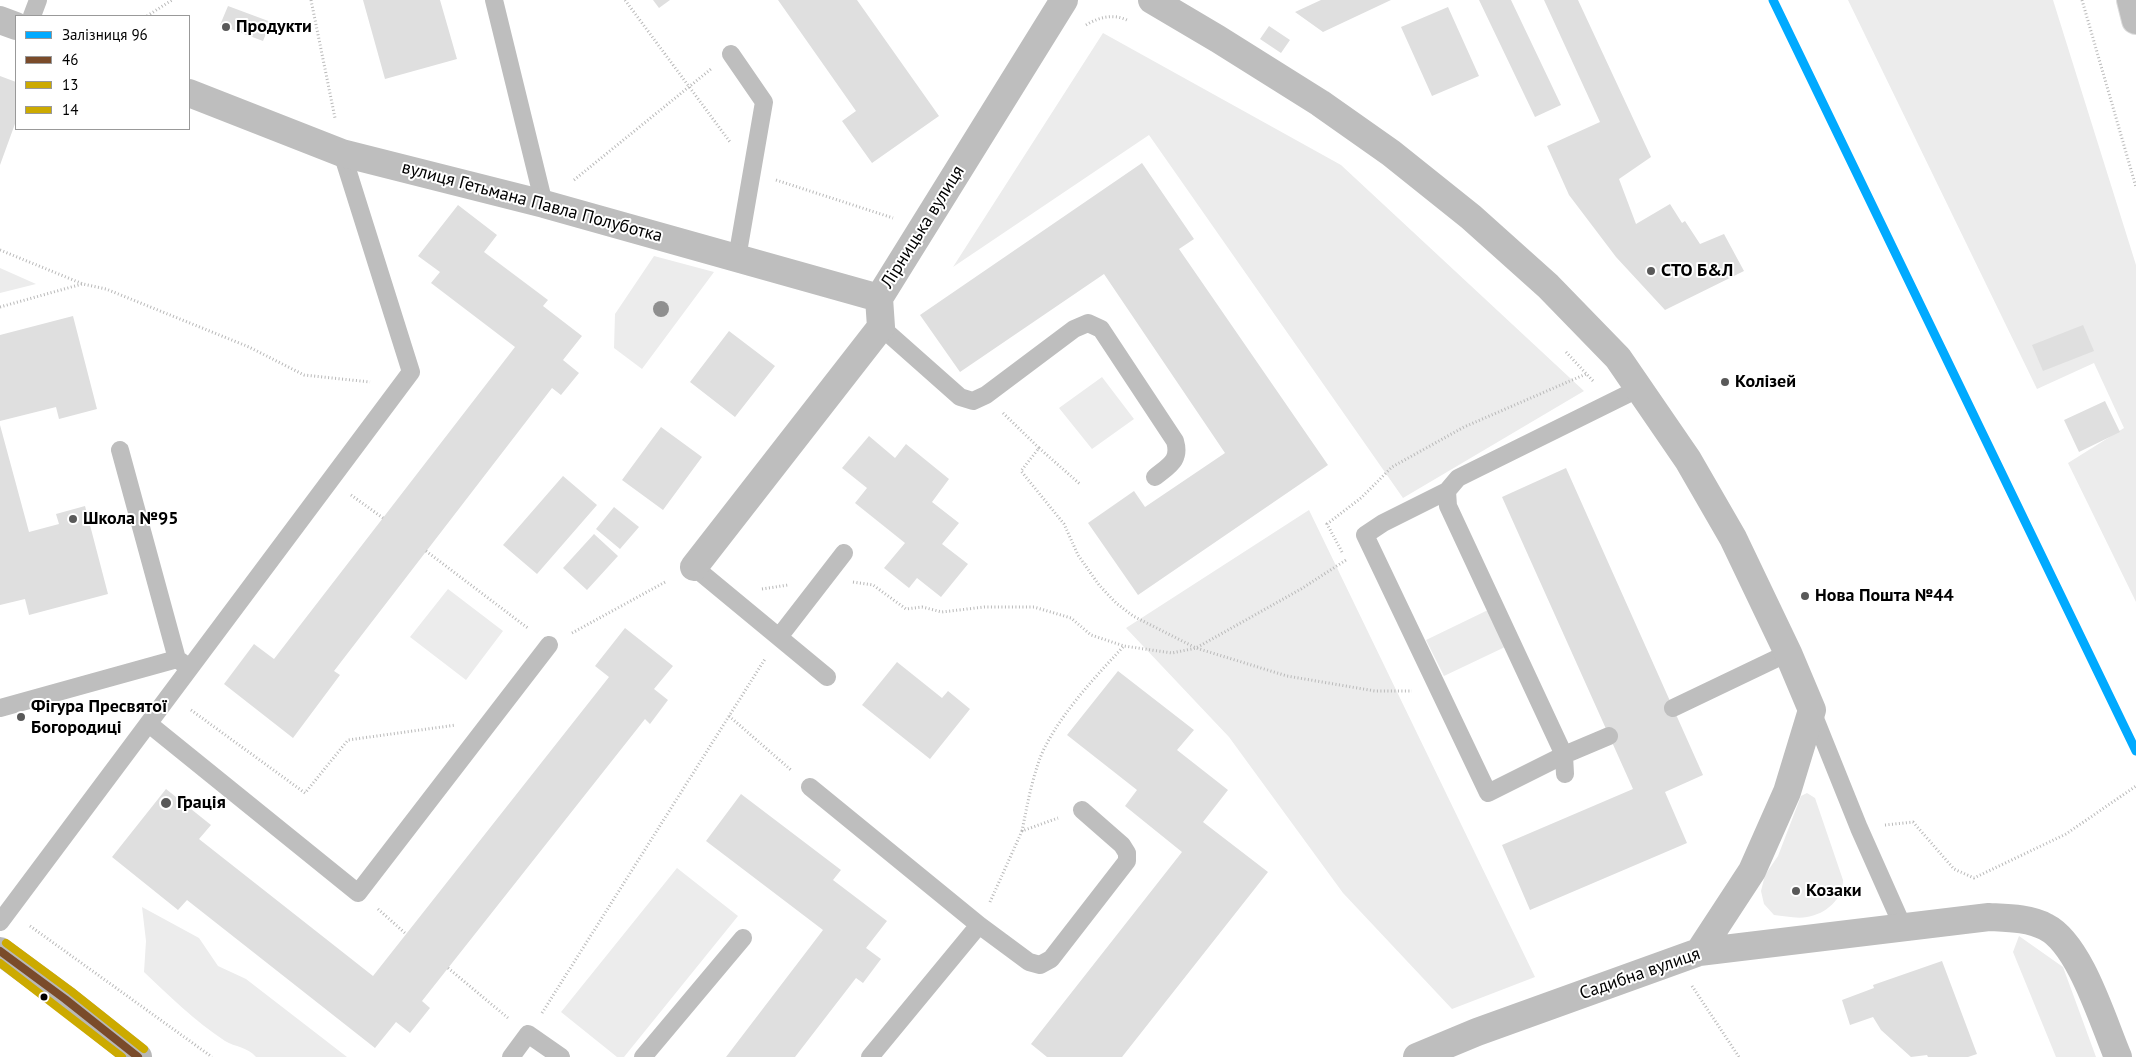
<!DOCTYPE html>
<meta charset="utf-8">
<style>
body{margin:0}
#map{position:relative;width:2136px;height:1057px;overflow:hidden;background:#fff;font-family:"PT Sans",sans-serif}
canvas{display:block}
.legend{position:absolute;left:15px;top:15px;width:175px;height:115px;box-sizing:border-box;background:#fff;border:1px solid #999;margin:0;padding:6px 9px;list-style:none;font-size:15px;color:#000}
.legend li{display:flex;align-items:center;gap:10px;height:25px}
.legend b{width:25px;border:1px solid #999}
</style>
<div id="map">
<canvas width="2136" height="1057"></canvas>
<ul class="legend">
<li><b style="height:6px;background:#0af"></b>Залізниця 96</li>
<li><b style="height:6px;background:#7a4b2a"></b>46</li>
<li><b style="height:6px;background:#ca0"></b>13</li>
<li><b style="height:6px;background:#ca0"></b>14</li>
</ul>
</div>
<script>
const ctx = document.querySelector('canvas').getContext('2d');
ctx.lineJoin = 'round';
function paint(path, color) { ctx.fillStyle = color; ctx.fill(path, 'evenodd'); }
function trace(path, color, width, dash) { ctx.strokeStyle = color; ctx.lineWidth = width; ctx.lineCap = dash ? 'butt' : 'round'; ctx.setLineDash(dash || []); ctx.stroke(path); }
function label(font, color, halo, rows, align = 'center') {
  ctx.font = font + ' "PT Sans",sans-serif'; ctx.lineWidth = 4; ctx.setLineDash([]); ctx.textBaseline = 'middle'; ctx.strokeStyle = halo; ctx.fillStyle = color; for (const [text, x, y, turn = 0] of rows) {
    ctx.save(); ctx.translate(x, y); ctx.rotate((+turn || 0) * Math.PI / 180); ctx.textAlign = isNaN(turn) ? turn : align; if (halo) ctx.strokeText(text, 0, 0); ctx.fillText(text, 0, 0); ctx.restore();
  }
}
paint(new Path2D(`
 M1848 0H2053L2136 265V602L2068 463 2124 428 2094 363 2037 389Z
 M1103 33 1341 165 1584 391 1403 498 1149 135 953 267Z
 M654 256 714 272 642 369 614 348 615 314Z
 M0 268 36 284 0 293Z
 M1102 377 1134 419 1092 449 1059 408Z
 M1309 510 1535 977 1452 1009 1343 893 1229 737 1126 628Z
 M448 589 503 631 466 680 410 637Z
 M1488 610 1505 647 1444 676 1426 640Z
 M1807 793 1815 798 1843 880C1843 899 1826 914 1807 917 1797 919 1784 916 1774 915L1764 904 1761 891 1765 875 1778 856 1801 796Z
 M677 868 738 916 624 1057H617L561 1012Z
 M142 907 199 938 218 966 246 979 347 1057H256C248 1047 235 1047 225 1041 195 1021 169 996 144 972L146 941Z
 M2019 936 2063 967 2096 1057H2056L2013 952Z`), '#ececec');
paint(new Path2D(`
 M363 0H440L457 59 385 79Z
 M653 0H670L659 8Z
 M778 0H857L939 116 872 163 842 121 856 111Z
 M1321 0H1391L1323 32 1295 12Z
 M1479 0H1511L1561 105 1535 117Z
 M1544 0H1578L1651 157 1619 179 1636 224 1670 204 1682 223 1685 221 1700 244 1724 234 1744 271 1665 310 1616 257 1569 195 1547 146 1600 122Z
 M228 6 271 22 263 41 220 25Z
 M1448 7 1479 76 1432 96 1401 27Z
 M1269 26 1290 40 1281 53 1260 39Z
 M0 76 16 82V121L0 165Z
 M1142 163 1194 239 1179 249 1328 465 1138 595 1088 523 1134 491 1145 507 1225 453 1104 274 960 372 920 315Z
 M458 205 497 235 484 252 548 300 543 306 582 336 563 360 579 373 561 395 552 388 334 671 340 675 293 738 224 684 254 644 274 659 515 347 431 283 440 272 418 256Z
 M73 316 97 409 59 419 56 407 0 421V335Z
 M2083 325 2094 351 2043 371 2032 345Z
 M729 331 775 366 735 417 690 382Z
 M2105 401 2120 432 2079 452 2064 420Z
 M0 425 29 532 59 524 56 514 85 506 108 594 29 615 25 599 0 605Z
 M661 427 702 457 663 510 622 480Z
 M869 436 895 458 906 444 949 479 932 502 959 523 942 544 968 564 941 597 917 578 909 588 884 568 905 543 855 503 867 488 842 468Z
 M1566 468 1703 775 1665 792 1687 843 1530 910 1502 845 1633 789 1502 497Z
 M563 476 597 505 537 574 503 545Z
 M614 507 639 527 620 549 596 529Z
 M594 534 618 556 587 590 563 568Z
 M625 628 673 666 654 689 668 700 650 724 645 719 422 1001 430 1008 410 1033 396 1022 375 1048 187 900 178 910 112 857 166 789 211 825 199 839 373 976 609 677 595 666Z
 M897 662 942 698 948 691 970 709 930 759 862 705Z
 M1118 671 1194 730 1177 750 1228 790 1203 822 1268 872 1122 1057H1047L1031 1044 1182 852 1125 806 1137 790 1067 735Z
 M741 794 841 870 833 880 887 921 866 948 881 959 863 983 856 978 795 1057H726L823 930 706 841Z
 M1942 961 1977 1054 1968 1057H1928L1927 1055 1911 1057 1881 1030 1873 1017 1850 1025 1842 1000 1874 988 1873 985Z`), '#dfdfdf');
const primary = new Path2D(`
 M2131 0 2136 20`);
trace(primary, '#dbdbdb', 30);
trace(new Path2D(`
 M311 0 335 118
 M625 0 730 142
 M2082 0 2136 187
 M147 16 172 0
 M1086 25C1099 17 1114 13 1129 21
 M574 180 711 69
 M776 180 893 218
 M0 250 83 284 106 289 249 347 304 375 370 382
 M0 307 82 284
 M1566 352 1594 382
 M1003 413 1039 448 1021 471 1064 524 1078 555 1099 585 1116 603 1133 616 1196 648 1287 676 1375 691H1412
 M1039 448 1081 485
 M351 495 383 518
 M426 551 529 629
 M1342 552 1327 524 1361 498 1392 467 1464 427 1586 374
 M853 582 873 585 906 609 922 607 942 612 984 607H1034L1071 618 1091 635 1124 646 1172 653 1196 648 1301 589 1346 560 1345 558
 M762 589 788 585
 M572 633 667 581
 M191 710 305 793 348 740 456 725
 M729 716 791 770
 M1885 825 1913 822 1954 869 1974 878 2066 834 2136 786
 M1022 831C1027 806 1034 767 1046 745 1065 709 1096 676 1124 646
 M990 902 1022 831 1058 818
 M378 909 406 934
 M30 926 212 1057
 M448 968 508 1018
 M1692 986 1739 1057
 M542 1013 765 659`), '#b9b9b9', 3, [1, 2.5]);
trace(new Path2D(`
 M494 0 544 204
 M32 16 38 0
 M731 54 764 102 737 258
 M881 327 960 397 973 401 986 395 1074 329 1088 323 1101 329 1175 441C1181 461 1168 466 1155 477
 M120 450 177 659 190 668
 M1447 491 1383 523 1365 535 1488 793 1564 755 1609 736
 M694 567 827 677
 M779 637 844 553
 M0 708 177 659
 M1673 708 1788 653
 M1812 711 1859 828 1903 927
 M149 724 358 893 549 645
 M1565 774 1564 755 1448 506 1447 491 1458 478 1640 388
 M810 787 979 925
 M0 922 411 372 342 153
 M511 1057 528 1034 561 1057
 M643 1057 743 938
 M870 1057 979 925 1029 962 1040 965 1051 959 1127 861V853L1122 845 1082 810`), '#bebebe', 18);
trace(new Path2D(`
 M1152 0 1218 39 1320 103 1391 153 1471 217 1548 286 1618 358 1688 460 1733 538 1788 653 1812 710 1787 792 1752 871 1699 952
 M0 20 16 26
 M189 93 342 153 544 204 879 298
 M694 567 881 327 879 298 1064 0
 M1417 1057 1477 1032 1699 952 1989 917C2008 918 2029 918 2046 927 2080 944 2103 1022 2118 1057`), '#bebebe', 28);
trace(new Path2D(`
 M0 951 65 999 138 1057`), '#b8b8b8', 28);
trace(primary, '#bebebe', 28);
trace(new Path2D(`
 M0 951 65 999 138 1057`), '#7a4b2a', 8);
trace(new Path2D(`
 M0 963 122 1057`), '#ca0', 8);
trace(new Path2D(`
 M6 943 71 991 144 1049`), '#ca0', 8);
trace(new Path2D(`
 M1773 0 2136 751`), '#0af', 9);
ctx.fillStyle = '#8f8f8f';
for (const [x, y] of [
 [661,309]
]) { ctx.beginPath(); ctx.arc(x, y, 8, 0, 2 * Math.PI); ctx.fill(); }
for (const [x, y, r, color] of [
 [226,27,5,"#595959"],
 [1651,271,5,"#595959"],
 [1725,382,5,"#595959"],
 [73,519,5,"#595959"],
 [1805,596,5,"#595959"],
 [21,717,5,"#595959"],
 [166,803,6,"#595959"],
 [1796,891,5,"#595959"],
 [44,997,4.5,"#000"]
]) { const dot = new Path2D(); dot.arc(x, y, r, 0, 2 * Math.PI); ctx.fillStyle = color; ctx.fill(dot); trace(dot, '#fff', 2); }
label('bold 18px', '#000', '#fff', [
 ["Продукти",236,27],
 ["СТО Б&Л",1661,271],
 ["Колізей",1735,382],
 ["Школа №95",83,519],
 ["Нова Пошта №44",1815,596],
 ["Фігура Пресвятої",31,707],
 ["Богородиці",31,728],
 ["Грація",177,803],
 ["Козаки",1806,891]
], 'left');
label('18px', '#000', '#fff', [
 ["вулиця Гетьмана Павла Полуботка",532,202,15],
 ["Лірницька вулиця",923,227,-58],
 ["Садибна вулиця",1640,974,-19]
]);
</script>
